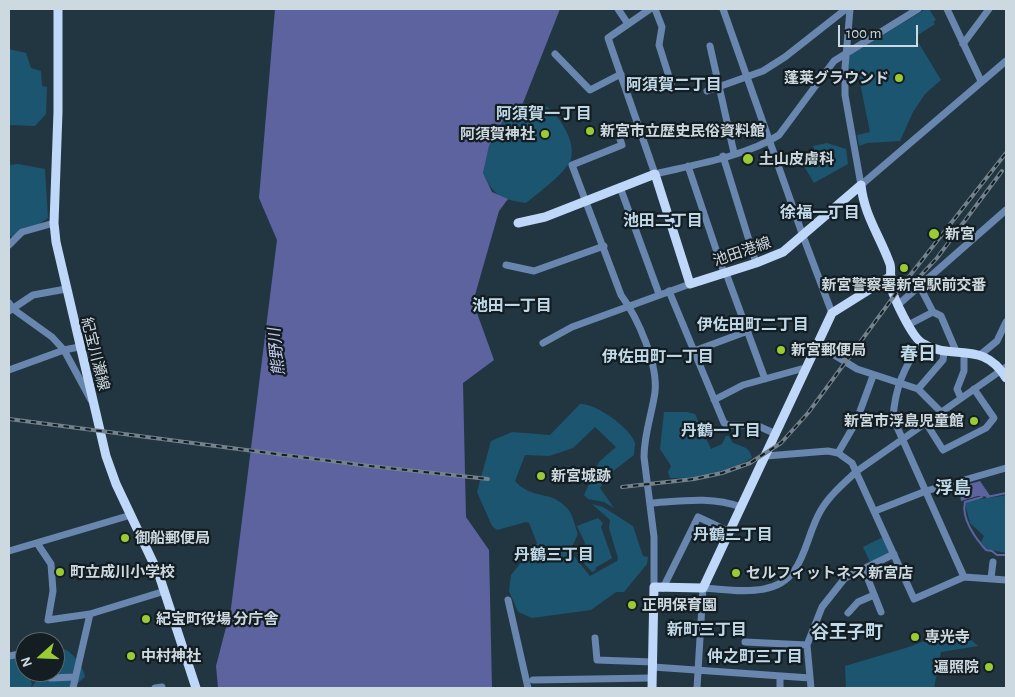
<!DOCTYPE html>
<meta charset="utf-8">
<style>
body{margin:0}
#map{position:relative;width:1015px;height:697px;overflow:hidden;background:#223642;font-family:"Alegreya Sans",sans-serif}
canvas{display:block}
.frame{position:absolute;inset:0;border:10px solid #cdd9e0;pointer-events:none}
.north{position:absolute;left:15px;top:632px;width:50px;height:50px;box-sizing:border-box;background:#131d22;border:1px solid #5d686e;border-radius:50%;rotate:250deg;font-size:14px;font-weight:700;line-height:20px;text-align:center;color:#cdd9e0}
.north::after{content:'';display:block;margin:auto;width:18px;height:22px;background:#9acb34;clip-path:polygon(50% 0,100% 100%,50% 72%,0 100%)}
.scale{position:absolute;left:838px;top:25px;width:80px;height:22px;box-sizing:border-box;border:2px solid #cdd9e0;border-top:0;padding-left:6px;font-size:15px;line-height:18px;white-space:nowrap;color:#cdd9e0;-webkit-text-stroke:4px #131d22;paint-order:stroke}
</style>
<div id="map">
<canvas width="1015" height="697"></canvas>
<div class="frame"></div>
<div class="north">N</div>
<div class="scale">100 m</div>
</div>
<script>
const ctx = document.querySelector('canvas').getContext('2d');
ctx.lineJoin = 'round';
function paint(path, color) { ctx.fillStyle = color; ctx.fill(path, 'evenodd'); }
function trace(path, color, width, dash) { ctx.strokeStyle = color; ctx.lineWidth = width; ctx.lineCap = dash ? 'butt' : 'round'; ctx.setLineDash(dash || []); ctx.stroke(path); }
function label(font, color, halo, rows, align = 'center') {
  ctx.font = font + ' "Alegreya Sans","Noto Sans JP",sans-serif'; ctx.lineWidth = 4.5; ctx.setLineDash([]); ctx.textBaseline = 'middle'; ctx.strokeStyle = halo; ctx.fillStyle = color; for (const [text, x, y, turn = 0] of rows) {
    ctx.save(); ctx.translate(x, y); ctx.rotate((+turn || 0) * Math.PI / 180); ctx.textAlign = isNaN(turn) ? turn : align; if (halo) ctx.strokeText(text, 0, 0); ctx.fillText(text, 0, 0); ctx.restore();
  }
}
paint(new Path2D(`
 M926 9H929L936 20 933 22 935 24 915 37 941 80 925 94 913 112 900 141 867 143 859 146 857 135 870 132 859 78 849 80 848 58 851 54Z
 M9 49 26 53 31 68 41 71 42 86 47 87 46 114 35 126 9 125Z
 M523 103 548 107C560 118 576 141 571 159 567 172 537 194 526 203 500 199 494 196 483 173L489 146 504 117Z
 M827 143 846 149 848 164 814 183 804 166 817 158 813 146Z
 M18 164 45 169 48 218 18 238 9 236V165Z
 M580 404C595 403 631 428 635 443 635 446 634 451 634 455L608 475 600 488 614 508 604 502 588 499 584 495 599 462 616 447 595 427 573 448 549 456 525 455 515 481C532 500 551 490 567 508 573 514 575 527 578 534L570 551 590 576 617 561 618 558 609 528 610 520 592 504 603 507 633 526 643 556 648 557 647 564 624 592H616L591 610 532 618 518 612 509 591 511 575 537 543 529 523 526 522 497 530 492 526 477 492 491 441 512 432 550 435Z
 M664 412H687L695 414 711 449 722 444 726 436H729L732 442C742 448 749 445 752 458 728 472 698 479 670 478L668 472 671 466 660 449Z
 M1006 495V553L986 549 981 542 984 536 970 523 965 504C971 498 995 498 1006 495Z
 M598 518 603 523 601 527 612 558 595 568 596 570 592 572 584 563 590 557 583 548 585 543 577 526Z
 M885 536 893 554 871 564 863 547Z
 M934 637H968L978 646 941 652 934 688H846L845 666 909 647Z
 M64 649C73 652 84 668 85 677L72 688H31L43 672H55V654Z
 M22 656 25 672H28L32 685 30 688H9V658Z`), '#1c5570');
paint(new Path2D(`
 M275 9H560L523 103 504 118 489 146 483 173 492 192 508 199 499 211 473 302 494 360 463 383 466 517 489 550 492 688H218L216 666 231 608 277 240 259 198Z
 M980 481 991 497 978 496 961 501 959 487Z`), '#5c639f');
trace(new Path2D(`
 M982 497 965 502C961 518 975 538 986 550L992 551 997 555H1006
 M987 497 1006 493`), '#5c639f', 2);
trace(new Path2D(`
 M618 9 628 24
 M650 9 608 38 655 174C693 165 747 156 779 135L834 61 918 9
 M655 9 662 27 659 45 671 83
 M723 9 803 236 832 313
 M850 9 845 68V95L861 185
 M947 9 981 81
 M963 44 989 9
 M710 46 734 153
 M555 54 590 90 621 74
 M707 91 763 71 785 57 846 9
 M640 128 619 136 622 145 572 165 621 295C638 318 658 364 655 392 652 414 644 434 644 457L654 537V587
 M723 156 756 263
 M688 166 724 273
 M861 185 1006 61
 M620 187 659 294
 M9 245 22 232 54 223
 M506 265 534 271 604 246
 M726 273 765 379
 M919 285 933 312
 M669 291 724 423 728 425H756L776 434
 M9 303 13 309 52 337 64 350 91 400
 M899 304 1006 210
 M9 311 33 295 66 289
 M908 325 933 312 941 316 956 351
 M543 343 572 327 690 284
 M921 343C904 367 895 388 893 418L964 577
 M818 345 857 369 918 389 941 412
 M694 351 748 331
 M980 355 997 341 1006 322
 M9 370 64 350 79 347
 M918 389 943 360 944 352
 M961 398 957 389 964 371V352
 M714 400 743 385 801 369 805 370
 M926 423 943 450 986 428 994 418 974 389
 M838 453 856 422 873 376
 M766 456 828 451 838 453 852 463 914 599 964 577 1006 580
 M650 503C681 501 712 496 741 507
 M875 511 926 491 1006 468
 M37 543 51 564 53 591 48 620 90 614
 M9 551 131 515
 M864 569 881 612
 M991 578 993 562
 M663 588 698 517 730 532
 M508 600 528 688
 M848 613 858 602 874 595
 M595 638 597 660 653 662
 M745 642 807 645
 M9 656 25 653
 M653 667 810 678
 M48 672 50 678 75 677
 M533 680 652 678
 M73 688 90 614 165 591
 M155 688 162 687
 M697 688 703 588C722 589 744 593 764 589 806 581 803 540 821 510 830 495 844 483 857 471L1006 367
 M780 688V677
 M811 688 807 645 822 607 845 578 894 554`), '#6886ae', 7);
trace(new Path2D(`
 M58 9V112L54 223 56 242 106 456 116 484 159 575 196 688
 M861 185C864 215 880 236 890 264 892 271 889 279 891 287 894 299 912 337 922 343 952 362 983 339 1006 378
 M518 223 545 217 655 174 690 284 756 263 783 252 861 185
 M652 688 654 587 703 588 832 313 891 276`), '#bfd7f8', 9);
const rail = new Path2D(`
 M909 288 937 258 1002 171
 M9 419 361 465 488 479
 M622 487 694 479 722 473 750 463 781 443 808 413 897 292 1006 153`);
trace(rail, '#73838d', 4);
trace(rail, '#131d22', 2, [5.5]);
for (const [x, y, r, color] of [
 [899,78,5,"#9acb34"],
 [590,131,5,"#9acb34"],
 [545,134,5,"#9acb34"],
 [748,159,6,"#9acb34"],
 [934,234,6,"#9acb34"],
 [904,268,5,"#9acb34"],
 [781,350,5,"#9acb34"],
 [974,421,5,"#9acb34"],
 [541,476,5,"#9acb34"],
 [125,538,5,"#9acb34"],
 [60,572,5,"#9acb34"],
 [736,573,5,"#9acb34"],
 [632,605,5,"#9acb34"],
 [146,619,5,"#9acb34"],
 [915,637,5,"#9acb34"],
 [131,656,5,"#9acb34"],
 [989,667,5,"#9acb34"]
]) { const dot = new Path2D(); dot.arc(x, y, r, 0, 2 * Math.PI); ctx.fillStyle = color; ctx.fill(dot); trace(dot, '#131d22', 2); }
label('bold 15px', '#cdd9e0', '#131d22', [
 ["蓬莱グラウンド",889,78,"right"],
 ["新宮市立歴史民俗資料館",600,131],
 ["阿須賀神社",535,134,"right"],
 ["土山皮膚科",759,159],
 ["新宮",945,234],
 ["新宮警察署新宮駅前交番",904,285,"center"],
 ["新宮郵便局",791,350],
 ["新宮市浮島児童館",964,421,"right"],
 ["新宮城跡",551,476],
 ["御船郵便局",135,538],
 ["町立成川小学校",70,572],
 ["セルフィットネス 新宮店",746,573],
 ["正明保育園",642,605],
 ["紀宝町役場 分庁舎",156,619],
 ["専光寺",925,637],
 ["中村神社",141,656],
 ["遍照院",979,667,"right"]
], 'left');
label('15px', '#cdd9e0', '#131d22', [
 ["池田港線",742,252,-19],
 ["紀宝川瀬線",95,354,76]
]);
label('bold 16px', '#c0d9e8', '#131d22', [
 ["阿須賀二丁目",674,85],
 ["阿須賀一丁目",544,114],
 ["徐福一丁目",820,213],
 ["池田二丁目",663,221],
 ["池田一丁目",512,306],
 ["伊佐田町二丁目",753,325],
 ["伊佐田町一丁目",658,357],
 ["丹鶴一丁目",721,431],
 ["丹鶴二丁目",733,535],
 ["丹鶴三丁目",554,555],
 ["新町三丁目",707,630],
 ["仲之町三丁目",755,657]
]);
label('italic 16px', '#c9cff3', '#131d22', [
 ["熊野川",277,352,-96]
]);
label('bold 18px', '#c0d9e8', '#131d22', [
 ["春日",918,355],
 ["浮島",953,489],
 ["谷王子町",847,633]
]);
</script>
